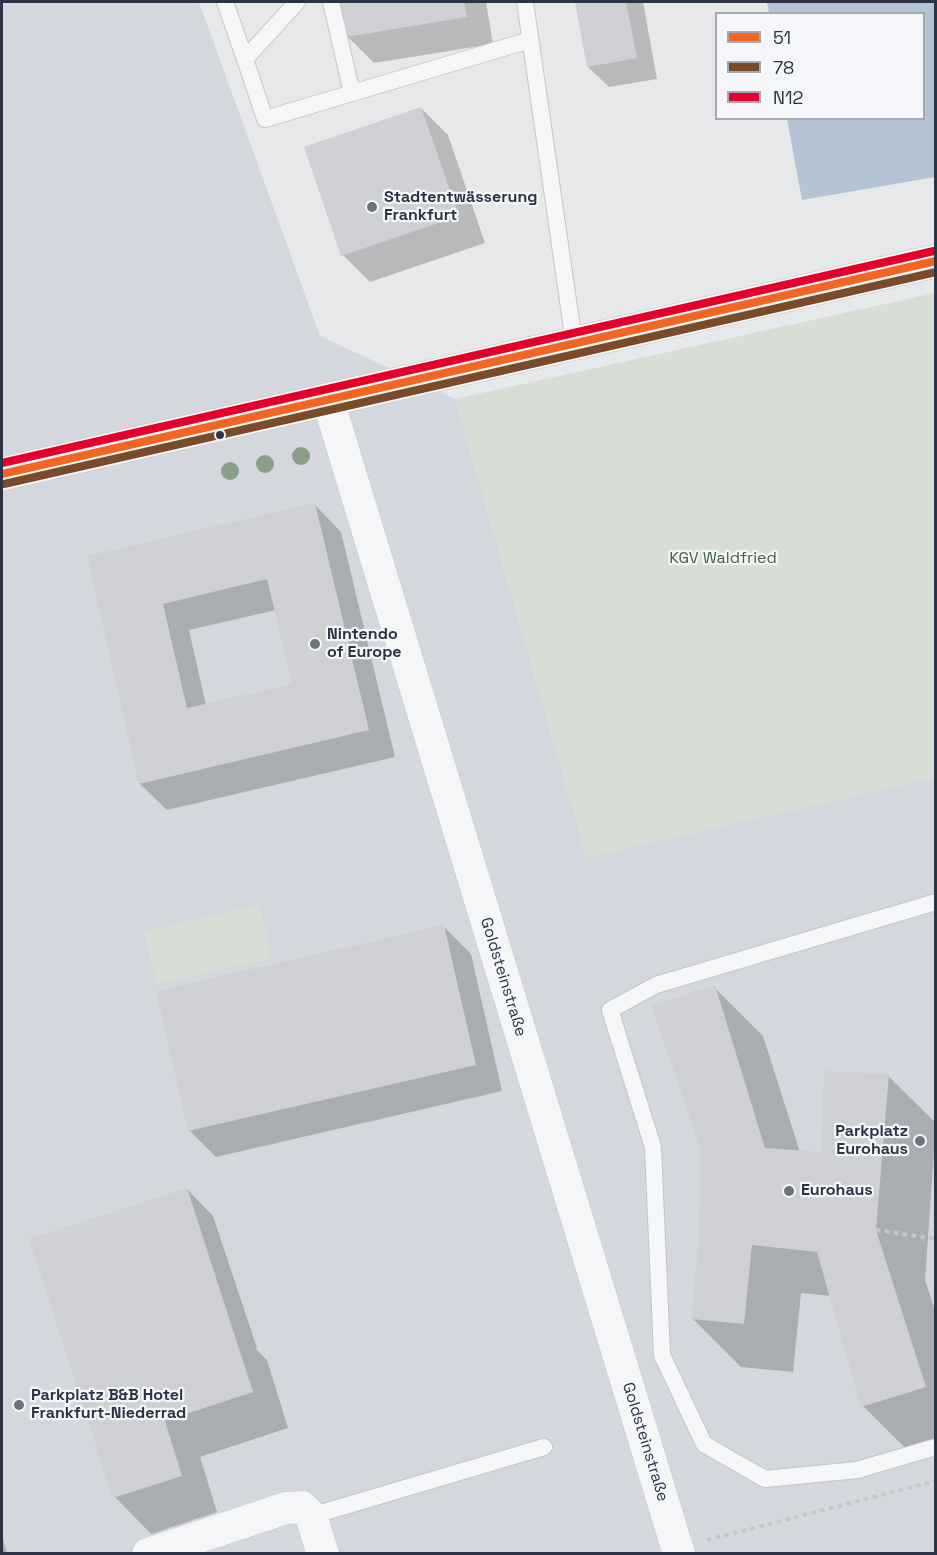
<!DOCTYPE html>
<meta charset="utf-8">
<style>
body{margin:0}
#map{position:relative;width:937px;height:1555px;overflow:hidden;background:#e6e8ea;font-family:"Space Grotesk",sans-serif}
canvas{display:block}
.frame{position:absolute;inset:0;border:3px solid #2b3445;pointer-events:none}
.legend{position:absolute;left:715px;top:12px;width:210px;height:108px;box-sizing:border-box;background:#f4f6f9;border:2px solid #a4a8b1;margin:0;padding:8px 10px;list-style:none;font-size:18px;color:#2b3445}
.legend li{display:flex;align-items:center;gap:12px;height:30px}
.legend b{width:30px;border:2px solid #a4a8b1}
</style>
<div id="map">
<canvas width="937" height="1555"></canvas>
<div class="frame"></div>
<ul class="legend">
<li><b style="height:8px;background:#f26522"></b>51</li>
<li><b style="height:8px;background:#7a4b2a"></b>78</li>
<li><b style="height:8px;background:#e4002b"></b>N12</li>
</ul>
</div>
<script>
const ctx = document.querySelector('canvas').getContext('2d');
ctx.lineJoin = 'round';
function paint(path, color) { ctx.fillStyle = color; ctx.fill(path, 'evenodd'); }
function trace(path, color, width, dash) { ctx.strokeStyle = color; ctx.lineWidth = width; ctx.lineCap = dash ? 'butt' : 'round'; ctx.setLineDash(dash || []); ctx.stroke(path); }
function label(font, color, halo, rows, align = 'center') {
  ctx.font = font + ' "Space Grotesk",sans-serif'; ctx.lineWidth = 4.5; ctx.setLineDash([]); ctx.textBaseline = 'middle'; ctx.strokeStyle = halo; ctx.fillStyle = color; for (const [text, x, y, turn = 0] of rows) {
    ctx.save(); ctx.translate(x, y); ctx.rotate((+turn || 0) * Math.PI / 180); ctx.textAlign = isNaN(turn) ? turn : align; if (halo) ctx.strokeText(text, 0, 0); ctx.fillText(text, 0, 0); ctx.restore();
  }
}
paint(new Path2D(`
 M2 2H199L320 336 455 399 587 857 935 777V1553L2 1554Z`), '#d4d7dd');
paint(new Path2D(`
 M935 293V777L587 857 455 399Z
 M260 905 271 959 156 984 144 931Z`), '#d6ded6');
paint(new Path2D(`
 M767 2H935V177L802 200 787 119 924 118V14L769 13Z`), '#b4c4d5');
paint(new Path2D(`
 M342 2H486L493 44 374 63 347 36Z
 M576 2H643L657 79 609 87 588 67Z
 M421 108 448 135 485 243 370 282 343 255Z
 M315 505 341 532 395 757 167 810 140 784 89 557ZM276 610 293 685 206 705 189 630Z
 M444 927 471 954 502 1091 216 1157 189 1130Z
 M714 987 763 1036 800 1152 822 1154 888 1076 936 1123 925 1280 936 1314V1448L912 1455 863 1406 831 1296 801 1293 793 1372 741 1367 692 1318 700 1240Z
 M187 1189 213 1216 257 1348H255L267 1360 288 1428 200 1457 217 1512 151 1534 115 1497Z
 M2 1535 7 1554H2Z`), '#0003');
paint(new Path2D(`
 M340 2H464L467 17 346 37Z
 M575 2H626L637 58 587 67Z
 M421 107 459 216 341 256 304 147Z
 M315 503 369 730 139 784 87 556ZM267 579 292 684 187 708 163 604Z
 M444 925 476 1065 188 1131 156 991Z
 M715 985 765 1148 821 1152 824 1071 889 1074 876 1230 926 1387 861 1407 817 1252 752 1245 744 1324 691 1319 699 1239 700 1146 651 1006Z
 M187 1188 253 1392 165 1421 182 1476 113 1498 29 1239Z`), '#ced0d3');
const service = new Path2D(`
 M225 2 245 59 297 2
 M331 2 352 93
 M525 2 574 342
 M245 59 265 119 530 40
 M936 902 656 985 610 1010 653 1147 662 1355 704 1444 765 1479 857 1470 936 1447
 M311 1516 544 1447`);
const minor = new Path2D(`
 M328 400 679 1554
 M148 1554 286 1508 302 1507 311 1516 323 1554`);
const tertiary = new Path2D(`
 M2 474 936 261`);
trace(service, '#c4c6c8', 18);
trace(minor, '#c4c6c8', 33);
trace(tertiary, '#c4c6c8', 34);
trace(new Path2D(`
 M876 1230 936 1239
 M707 1540 936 1481`), '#c5c6ca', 4, [4.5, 4.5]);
trace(service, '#f5f6f7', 16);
trace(minor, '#f5f6f7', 32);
trace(tertiary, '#f5f6f7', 33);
trace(new Path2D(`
 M2 474 936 261`), '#f26522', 8);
trace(new Path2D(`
 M4 484 936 272`), '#7a4b2a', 8);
trace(new Path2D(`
 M2 463 934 251`), '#e4002b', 8);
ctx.fillStyle = '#8a9e88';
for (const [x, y] of [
 [301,456],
 [265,464],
 [230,471]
]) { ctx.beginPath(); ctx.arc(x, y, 9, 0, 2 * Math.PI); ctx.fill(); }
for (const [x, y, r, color] of [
 [372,207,6,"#6c737f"],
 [220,435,5,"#2b3445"],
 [315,644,6,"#6c737f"],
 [920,1141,6,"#6c737f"],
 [789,1191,6,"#6c737f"],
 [19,1405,6,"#6c737f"]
]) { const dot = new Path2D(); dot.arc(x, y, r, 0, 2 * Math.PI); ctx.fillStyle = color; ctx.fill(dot); trace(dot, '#f4f6f9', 2); }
label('bold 16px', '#2b3445', '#f4f6f9', [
 ["Stadtentwässerung",384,198],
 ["Frankfurt",384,216],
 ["Nintendo",327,635],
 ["of Europe",327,653],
 ["Parkplatz",908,1132,"right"],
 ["Eurohaus",908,1150,"right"],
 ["Eurohaus",801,1191],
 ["Parkplatz B&B Hotel",31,1396],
 ["Frankfurt-Niederrad",31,1414]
], 'left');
label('16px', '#3f6138', '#f4f6f9', [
 ["KGV Waldfried",723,559]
]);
label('16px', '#2b3445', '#f4f6f9', [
 ["Goldsteinstraße",503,977,73],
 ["Goldsteinstraße",645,1442,73]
]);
</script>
